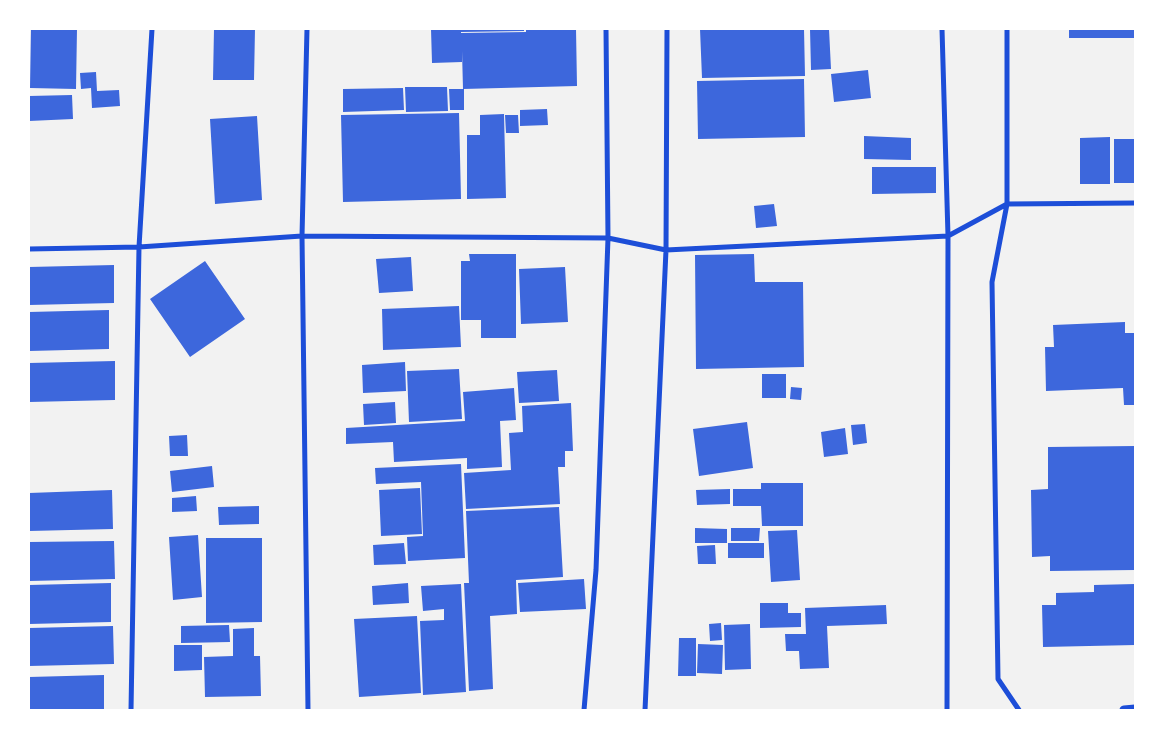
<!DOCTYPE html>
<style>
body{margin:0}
#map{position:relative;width:1164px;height:739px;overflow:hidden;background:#f2f2f2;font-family:"DejaVu Sans",sans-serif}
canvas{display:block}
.frame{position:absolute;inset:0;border:30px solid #fff;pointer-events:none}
</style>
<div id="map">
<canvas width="1164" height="739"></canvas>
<div class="frame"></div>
</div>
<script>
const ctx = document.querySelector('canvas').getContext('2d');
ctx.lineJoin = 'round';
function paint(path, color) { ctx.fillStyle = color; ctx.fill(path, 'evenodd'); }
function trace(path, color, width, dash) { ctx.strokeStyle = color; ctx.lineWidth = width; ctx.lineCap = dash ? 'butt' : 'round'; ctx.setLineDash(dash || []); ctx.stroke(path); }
paint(new Path2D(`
 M31 29H77L76 89 30 88Z
 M214 29H255L254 80H213Z
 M431 29H524V31L461 32V33L526 32V29H576L577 86 463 89 462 51V62L432 63Z
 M700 29H804L805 76 702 78Z
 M810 29H829L831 69 811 70Z
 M1069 29H1135V38H1069Z
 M868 70 871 98 834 102 831 74Z
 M96 72 97 91 119 90 120 106 92 108 91 88 81 89 80 73Z
 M804 79 805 137 698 139 697 81Z
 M405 87H447L448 111 406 112Z
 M403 88 404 110 343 112V89Z
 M449 89H464V110H450Z
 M72 95 73 119 29 121V96Z
 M547 109 548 125 520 126V110Z
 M459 113 461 199 343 202 341 115Z
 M504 114 506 198 467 199V135H480V115Z
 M505 115H518L519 133H506Z
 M257 116 262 200 215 204 210 119Z
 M864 136 911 138V160L864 159Z
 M1110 137V184H1080V138Z
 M1114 139H1135V183H1114Z
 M872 167H936V193L872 194Z
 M774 204 777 226 756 228 754 206Z
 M469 254H516V338H481V320H461V261H470Z
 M754 254 755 282H803L804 367 696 369 695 255Z
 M411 257 413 291 379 293 376 259Z
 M205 261 245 319 190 357 150 299Z
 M114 265V303L29 305V267Z
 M565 267 568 322 521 324 519 269Z
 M459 306 461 347 383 350 382 309Z
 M109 310V349L29 351V312Z
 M1125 322V333H1135V405H1124L1123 388 1046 391 1045 347H1054L1053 325Z
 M115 361V400L29 402V363Z
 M405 362 406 391 363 393 362 365Z
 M459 369 462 419 409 422 407 371Z
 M557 370 559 401 519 403 517 372Z
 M762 374H786V398H762Z
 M791 387 802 388 801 400 790 399Z
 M514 388 516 420 500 421 502 467 467 469V458L394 462 393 442 346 444V428L465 421 463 392Z
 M395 402 396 423 364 425 363 404Z
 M571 403 573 451H565V467H558L560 504 466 509 464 473 511 470 509 433 523 432 522 406Z
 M747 422 753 468 699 476 693 429Z
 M865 424 867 443 853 445 851 425Z
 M845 428 848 454 824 457 821 432Z
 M187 435 188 456H170L169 436Z
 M1135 446V570L1050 571V556L1032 557 1031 490 1048 489V447Z
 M461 464 465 558 408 561 407 537 423 536 421 482 376 484 375 468Z
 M212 466 214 487 172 492 170 471Z
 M761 483H803V526H762L761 506H733V489H761Z
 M420 488 422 534 381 536 379 490Z
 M730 489V504L697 505 696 490Z
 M112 490 113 529 29 531V493Z
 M196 496 197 511 172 512V498Z
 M259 506V524L219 525 218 507Z
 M559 507 563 577 516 580 517 614 490 616 493 689 469 691 464 583H469L466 511Z
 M695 528 727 529V543H695Z
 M731 528H760L759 541H731Z
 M797 530 800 580 771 582 768 531Z
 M198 535 202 597 173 600 169 537Z
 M206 538H262V622L206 623Z
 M114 541 115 579 29 581V542Z
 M404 543 406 564 374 565 373 545Z
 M728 543H764V558H728Z
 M715 545 716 564H698L697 546Z
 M584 579 586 609 520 612 518 583Z
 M111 583V622L29 624V585Z
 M408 583 409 603 373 605 372 586Z
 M461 584 466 692 423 695 420 621 444 620V609L423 611 421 586Z
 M1135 584V645L1043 647 1042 605H1056V593L1094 592V585Z
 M760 603H788V613H801V627L760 628Z
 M886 605 887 624 827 626 829 668 800 669 799 651H786L785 634H806L805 608Z
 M417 616 421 693 359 697 354 619Z
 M721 623 722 640 710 641 709 624Z
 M750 624 751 669 725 670 724 625Z
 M229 625 230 642 181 643V626Z
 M113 626 114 664 29 666V628Z
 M254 628V656H260L261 696 205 697 204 657 233 656V629Z
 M679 638H696V676H678Z
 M698 644 723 645 722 674 697 673Z
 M174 645H202V670L174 671Z
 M104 675V710H29V677Z`), '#3d67dc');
trace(new Path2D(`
 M307 29 302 236 308 710
 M942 29 948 236 947 710
 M1007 29V204L992 282 998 679 1019 710
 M29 249 139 247 302 236 608 238 666 250 948 236 1007 204 1135 203
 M131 710 139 247 152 29
 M584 710 596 570 608 238 606 29
 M645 710 666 250 667 29`), '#1d4ed8', 5);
trace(new Path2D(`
 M1124 710 1135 709`), '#1d4ed8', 9);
</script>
